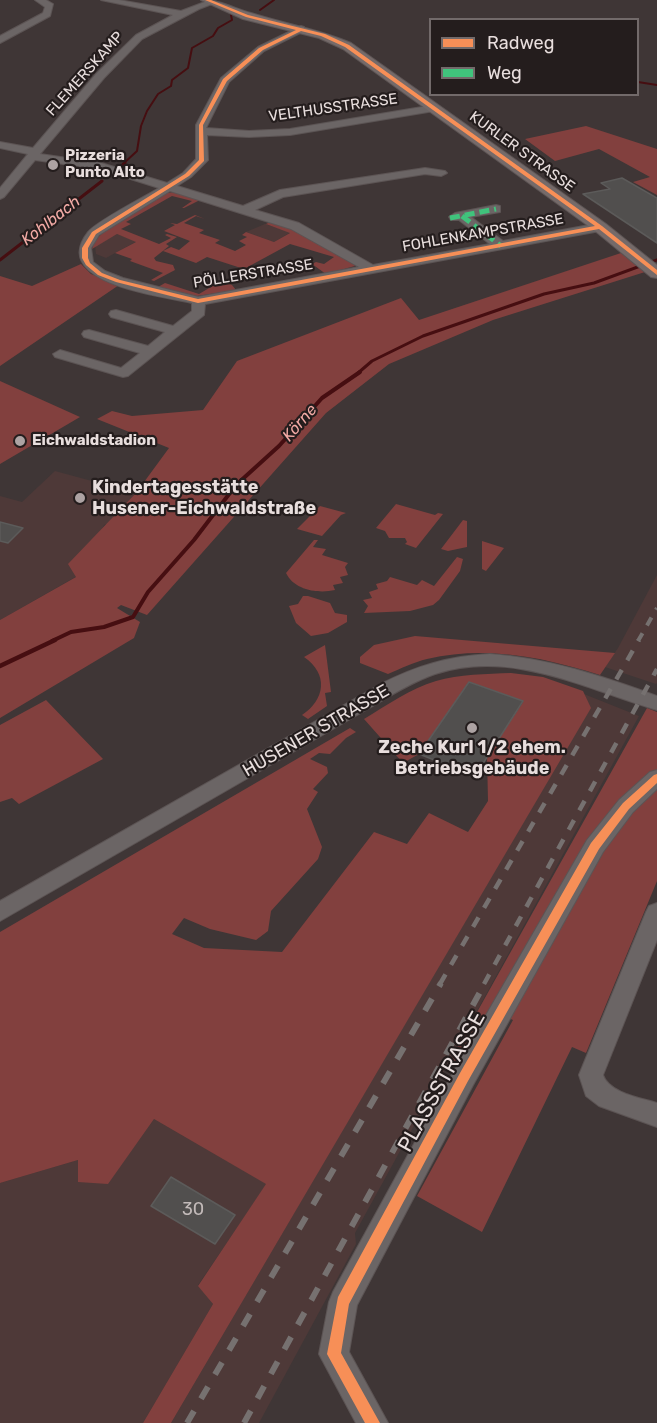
<!DOCTYPE html>
<meta charset="utf-8">
<style>
body{margin:0}
#map{position:relative;width:657px;height:1423px;overflow:hidden;background:#3f3636;font-family:Rubik,sans-serif}
canvas{display:block}
.legend{position:absolute;left:429px;top:18px;width:210px;height:78px;box-sizing:border-box;background:#241d1d;border:2px solid #726a6a;margin:0;padding:8px 10px;list-style:none;font-size:18px;color:#e8dedd}
.legend li{display:flex;align-items:center;gap:12px;height:30px}
.legend b{width:30px;border:2px solid #726a6a}
</style>
<div id="map">
<canvas width="657" height="1423"></canvas>
<ul class="legend">
<li><b style="height:8px;background:#f78f57"></b>Radweg</li>
<li><b style="height:8px;background:#40c37c"></b>Weg</li>
</ul>
</div>
<script>
const ctx = document.querySelector('canvas').getContext('2d');
ctx.lineJoin = 'round';
function paint(path, color) { ctx.fillStyle = color; ctx.fill(path, 'evenodd'); }
function trace(path, color, width, dash) { ctx.strokeStyle = color; ctx.lineWidth = width; ctx.lineCap = dash ? 'butt' : 'round'; ctx.setLineDash(dash || []); ctx.stroke(path); }
function label(font, color, halo, rows, align = 'center') {
  ctx.font = font + ' Rubik,sans-serif'; ctx.lineWidth = 4.5; ctx.setLineDash([]); ctx.textBaseline = 'middle'; ctx.strokeStyle = halo; ctx.fillStyle = color; for (const [text, x, y, turn = 0] of rows) {
    ctx.save(); ctx.translate(x, y); ctx.rotate((+turn || 0) * Math.PI / 180); ctx.textAlign = isNaN(turn) ? turn : align; if (halo) ctx.strokeText(text, 0, 0); ctx.fillText(text, 0, 0); ctx.restore();
  }
}
paint(new Path2D(`
 M265 224 291 232 274 242 246 232Z
 M117 234 137 241 106 258 96 254 95 246Z
 M55 471 136 493 109 523 104 525 77 576 0 620V496L22 502Z
 M657 575V683L656 684 605 667 618 648Z
 M584 694 639 716 355 1233 356 1244 259 1423H171L590 708Z
 M154 1119 267 1184 198 1285 213 1304 143 1423H0V1183L78 1160 107 1184Z`), '#4e3938');
paint(new Path2D(`
 M586 126 657 149V195L633 182 650 177 599 149 555 161 525 139Z
 M175 192 200 200 184 208H182L192 201 172 196 126 222 131 224 121 229 159 244 171 238 165 235 167 234 177 237 166 244 169 246 154 258 156 261 173 265 175 270 154 281 151 280 163 273 130 261 132 259 115 253 136 242 117 234 92 249C96 228 146 205 165 193Z
 M195 215 205 219 196 216 184 223 204 230 199 233 220 240 215 243 235 251 246 245 239 241 247 237 242 235 246 232 274 242 290 233 266 224 260 227 270 222 287 226 353 262 355 266 326 274 312 264 316 262 324 264 334 257 290 244 244 269 207 257 196 263 163 251 171 247 179 250 190 241 164 231 175 225 170 223 177 224Z
 M621 253 645 272 493 320 389 364 326 413 147 615 121 605 117 608 140 622 134 638 0 718V620L76 577 68 564 136 493 169 448 97 419 112 411 132 416 203 410 237 361 401 298 419 320Z
 M81 264 91 274 119 285 0 366V276L32 286Z
 M221 281 232 285 236 290 197 296 158 287 165 283 199 294Z
 M0 381 80 417 0 464Z
 M396 504 435 515 438 513 443 514 416 548 405 544 407 542 405 538H389L385 531 376 528Z
 M320 506 346 513 341 515 322 536 297 529Z
 M463 520 467 521V547L448 551 441 549Z
 M314 540H318L313 547 326 549 322 555 348 563 345 567 348 575 340 577 343 583 333 585 335 590C318 594 294 590 286 573Z
 M482 541 504 548 486 571 482 569Z
 M457 557 463 559 460 571 439 600 433 605 410 611 364 613 368 606 363 600 372 598 369 592 378 589 376 584 387 581 390 577 417 585 422 580 434 586Z
 M303 596H308L330 603 335 613 347 615V622L328 633 311 636 296 623 289 606 298 604Z
 M415 636 615 653 600 675C544 657 485 645 427 659 414 662 400 669 388 674L360 663V657L374 645Z
 M325 645 331 692 325 693 327 706 308 719 302 715C325 700 329 674 304 657Z
 M511 673 543 677 583 691 591 708 171 1423H143L213 1304 198 1286 266 1184 154 1119 108 1184 78 1182V1160L0 1183V932L350 728 356 732 346 738 330 754 319 753 310 759 327 767 328 773 313 789 318 792 307 809 322 847 318 859 271 911 268 931 256 940 210 929 184 918 172 934 204 948 282 952 374 832 407 844 429 813 468 832 488 801 487 756 523 702 469 682 419 754 403 763 364 719C387 705 410 689 436 681 459 674 487 674 511 673Z
 M46 700 103 759 19 804 12 798 0 802V725Z
 M647 708 657 712V770L611 813 457 1067 448 1064Z
 M657 787V881L586 1053 572 1047 482 1232 417 1196 513 1020 506 1017 620 822Z`), '#82403e');
trace(new Path2D(`
 M260 10 274 0
 M638 82 657 85
 M123 164 137 151 141 126 147 111 158 94 171 86 172 80 188 68 192 48 213 36 218 28 232 20 231 15`), '#460e11', 2);
trace(new Path2D(`
 M120 167 125 163
 M0 260 102 181
 M358 373 372 361 423 336 544 294 594 283 657 260`), '#460e11', 3);
trace(new Path2D(`
 M52 641 71 632 104 627 133 617 148 592 194 540 236 485 279 446 322 398 360 372`), '#460e11', 4);
trace(new Path2D(`
 M0 666 55 640`), '#460e11', 4.5);
const building = new Path2D(`
 M622 178 657 198V243L583 194 610 189 601 183Z
 M0 522 23 528 8 543 0 541Z
 M469 682 523 701 475 776 419 754Z
 M171 1177 235 1215 215 1244 151 1206Z`);
paint(building, '#514f4e');
trace(building, '#5c5b5a', 1.5);
const minor = new Path2D(`
 M35 0H46L53 4 50 16 0 43V36L43 13 45 7Z
 M101 0H119L181 11 210 0 217 2 199 9 142 39 104 78 40 154 101 163 167 183 183 173 196 159V125L221 78 258 47 301 26 304 27V31L264 51 229 82 206 128 249 131 290 129 434 105 439 108 434 111 290 135 249 137 207 135 208 160 191 177 177 186 243 206 280 190 425 168 445 171 447 173 441 176 425 174 283 197 255 210 299 223 373 265 490 244 459 220H451L449 217 455 213 496 205 500 206V212L471 217 503 241 600 223 606 227 600 231 205 304 204 315 128 376 123 377 55 357 53 354 60 350 121 368 140 353 84 337 82 334 84 331 89 330 148 346 165 332 111 317 109 314 111 311 116 310 173 326 192 311V303C161 296 48 283 88 232 97 221 144 197 159 188L99 169 35 160 4 197 0 199V188L28 154 0 148V142L33 148 96 74 136 35 173 15ZM170 191 291 229 359 267 198 297 123 278 105 271 93 262 91 248 99 235Z
 M490 654C548 658 602 676 657 696V710C585 689 512 649 435 674 415 681 396 692 378 703L0 921V901L379 685C415 666 449 656 490 654Z
 M657 770V789L633 812 603 852 473 1085 357 1305 349 1352 388 1423H356L319 1354 329 1302 333 1292 455 1069 587 840 619 800 650 772Z
 M657 903V940L603 1075C609 1093 641 1098 657 1103V1127L599 1106 586 1096 579 1075 646 912 649 906Z`);
const major = new Path2D(`
 M201 0C220 0 233 8 251 13 285 24 319 29 351 43L606 224 657 265V278L651 277 594 230 343 49 319 38 243 19Z`);
trace(minor, '#5c5454', 2);
trace(major, '#5c5454', 2);
paint(minor, '#6b6565');
paint(major, '#756a69');
trace(new Path2D(`
 M638 641 657 608`), '#767170', 4, [9, 9]);
trace(new Path2D(`
 M440 984 639 640
 M484 984 657 669`), '#767170', 4.5, [11, 11]);
trace(new Path2D(`
 M187 1423 441 983
 M244 1423 485 983`), '#767170', 6, [14, 14]);
trace(new Path2D(`
 M462 216 501 246
 M450 218 496 209`), '#40c37c', 5, [10, 5]);
paint(new Path2D(`
 M205 0H211L248 15 325 34 349 45 602 226 657 270V275L599 229 198 303 116 282 98 275 86 265 82 258V248L92 232 185 174 199 160V125L223 79 259 48 296 30 246 17ZM301 31 321 36 345 47 595 226 198 299 120 280 102 273 90 263 88 258V248L96 234 189 176 204 161 203 125 227 81 263 50Z
 M657 774V783L629 809 599 849 468 1081 349 1304 341 1353 380 1423H365L327 1354 338 1297 460 1073 591 843 623 803 654 775Z`), '#f78f57');
for (const [x, y, r, color] of [
 [53,165,6,"#ada3a3"],
 [20,441,6,"#ada3a3"],
 [80,498,6,"#ada3a3"],
 [472,728,6,"#ada3a3"]
]) { const dot = new Path2D(); dot.arc(x, y, r, 0, 2 * Math.PI); ctx.fillStyle = color; ctx.fill(dot); trace(dot, '#241d1d', 2); }
label('15px', '#e8dedd', '#241d1d', [
 ["FLEMERSKAMP",85,74,-48],
 ["VELTHUSSTRASSE",333,108,-8],
 ["KURLER STRASSE",522,152,36],
 ["FOHLENKAMPSTRASSE",483,233,-10],
 ["PÖLLERSTRASSE",253,274,-9]
]);
label('bold 15px', '#e8dedd', '#241d1d', [
 ["Pizzeria",65,156],
 ["Punto Alto",65,173],
 ["Eichwaldstadion",32,441]
], 'left');
label('italic 16px', '#f2aaa5', '#241d1d', [
 ["Kohlbach",51,221,-38],
 ["Körne",300,423,-49]
]);
label('bold 18px', '#e8dedd', '#241d1d', [
 ["Kindertagesstätte",92,488],
 ["Husener-Eichwaldstraße",92,509],
 ["Zeche Kurl 1/2 ehem.",472,748,"center"],
 ["Betriebsgebäude",472,769,"center"]
], 'left');
label('18px', '#e8dedd', '#241d1d', [
 ["HUSENER STRASSE",316,731,-30]
]);
label('18px', '#c2bab9', null, [
 ["30",193,1210]
]);
label('21px', '#e8dedd', '#241d1d', [
 ["PLASSSTRASSE",442,1082,-61]
]);
</script>
